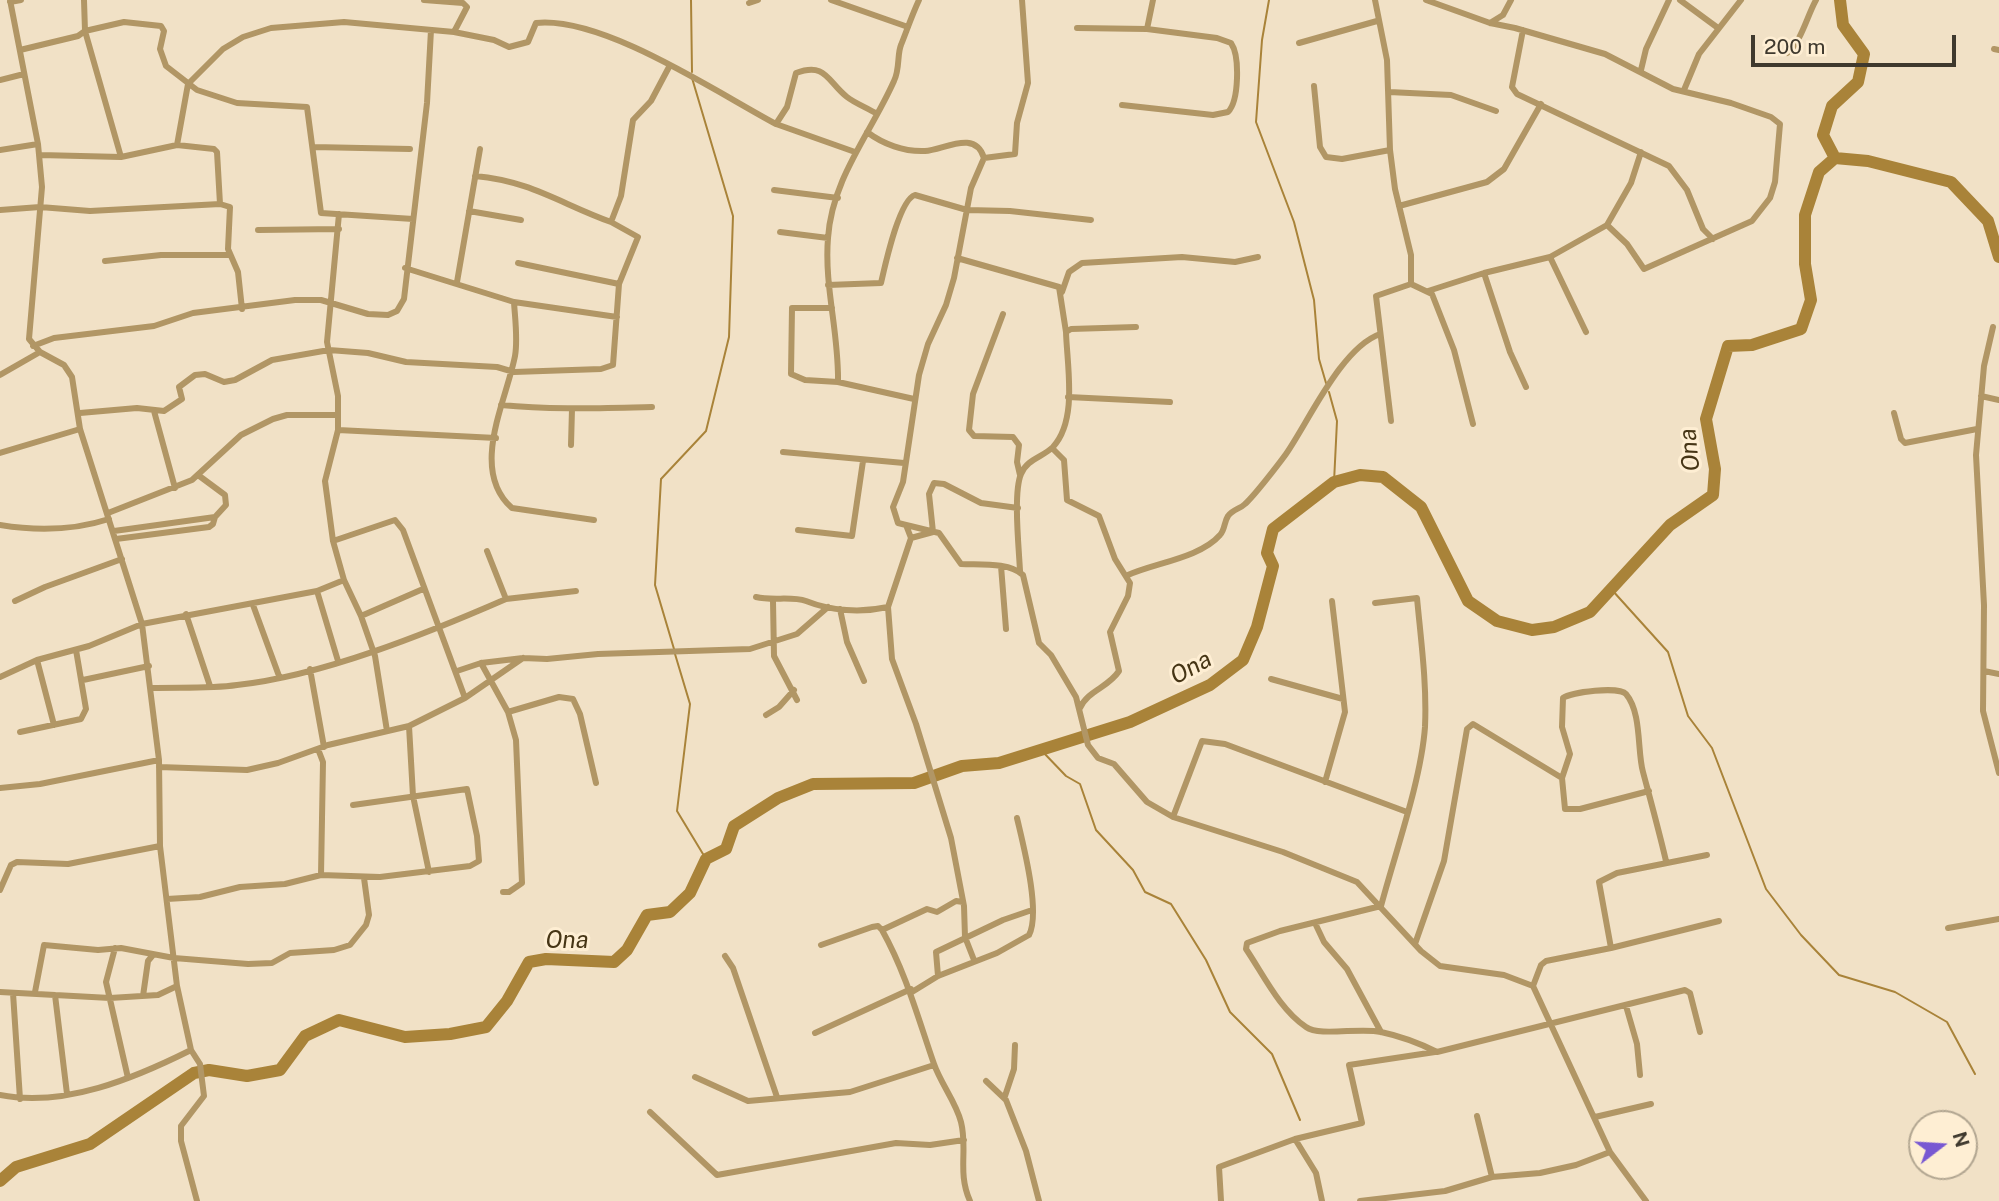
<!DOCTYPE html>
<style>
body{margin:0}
#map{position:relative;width:1999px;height:1201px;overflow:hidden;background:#f1e1c6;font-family:"Public Sans",sans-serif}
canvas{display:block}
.north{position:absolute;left:1908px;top:1110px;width:70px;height:70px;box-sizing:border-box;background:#feeed3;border:2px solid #b2a691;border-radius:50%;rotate:73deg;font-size:19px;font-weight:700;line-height:28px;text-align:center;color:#3f392e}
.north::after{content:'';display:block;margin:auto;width:24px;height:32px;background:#7858d2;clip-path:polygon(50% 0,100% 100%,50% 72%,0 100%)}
.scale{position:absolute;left:1751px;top:35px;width:205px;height:32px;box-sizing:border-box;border:4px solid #3f392e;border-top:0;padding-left:9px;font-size:21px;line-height:24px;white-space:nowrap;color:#3f392e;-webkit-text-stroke:5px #feeed3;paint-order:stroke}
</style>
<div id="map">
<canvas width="1999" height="1201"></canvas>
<div class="north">N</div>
<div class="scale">200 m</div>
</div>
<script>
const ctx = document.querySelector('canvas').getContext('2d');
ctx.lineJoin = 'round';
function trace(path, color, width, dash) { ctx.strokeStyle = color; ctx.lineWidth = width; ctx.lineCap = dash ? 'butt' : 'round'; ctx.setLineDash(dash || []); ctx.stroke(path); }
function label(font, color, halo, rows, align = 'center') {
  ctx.font = font + ' "Public Sans",sans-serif'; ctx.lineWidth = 6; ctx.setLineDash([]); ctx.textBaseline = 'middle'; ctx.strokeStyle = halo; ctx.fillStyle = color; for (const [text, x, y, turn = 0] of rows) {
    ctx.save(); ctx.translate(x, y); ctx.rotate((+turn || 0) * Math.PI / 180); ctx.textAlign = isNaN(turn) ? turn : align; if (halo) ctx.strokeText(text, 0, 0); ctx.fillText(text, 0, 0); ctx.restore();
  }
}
trace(new Path2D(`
 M691 0 692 72
 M1269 0 1262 40 1256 122 1294 222 1314 300 1319 359 1326 383
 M1329 392 1337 421 1334 482
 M1612 590 1668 652 1688 716 1712 748 1766 889 1801 935 1839 975 1895 992 1947 1022 1975 1074
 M674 649 655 585 661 479 706 431 729 337 733 216 692 78
 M675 654 690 704 677 811 706 859
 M1042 751 1066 776 1080 784 1096 830 1133 870 1145 892 1171 904 1206 960 1230 1012 1272 1054 1300 1120`), '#a98339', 2);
trace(new Path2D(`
 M1835 158 1823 135 1832 106 1858 82 1864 54 1843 25 1840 0
 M0 1181 16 1167 90 1144 194 1073 209 1070 247 1076 280 1070 305 1036 339 1020 405 1037 450 1034 486 1027 507 1001 529 962 546 959 614 962 627 950 647 915 670 912 690 893 706 859 726 849 734 826 778 798 813 784 914 783 962 766 999 763 1130 722 1210 685 1243 660 1257 627 1273 566 1267 553 1273 529 1334 482 1360 475 1383 477 1421 507 1468 601 1497 621 1532 630 1554 627 1590 612 1670 525 1713 495 1715 469 1706 419 1728 346 1752 345 1801 329 1811 300 1805 264V215L1819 172 1835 158 1868 161 1951 182 1988 221 1999 257`), '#a98339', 12);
trace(new Path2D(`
 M84 0 85 31 124 22 161 26 164 31 160 49 166 66 197 90 237 103 307 107 321 213 413 219
 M424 0 463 3 467 7 454 32
 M831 0 908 27
 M1375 0 1387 60 1390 150 1395 189 1411 255V284L1432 294 1454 350 1473 424
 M1426 0 1490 23 1515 28 1605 54 1673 89 1731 103 1771 117 1780 124 1775 182 1770 198 1752 221 1644 269 1627 244 1607 225
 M1680 0 1718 28
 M10 2 21 0
 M749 3 758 0
 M1490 23 1503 15 1511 0
 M1077 28 1147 29 1153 0
 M1523 30 1512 87 1517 94 1669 166 1687 190 1703 229 1713 239
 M1299 43 1377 21
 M1994 49 1999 50
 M20 50 78 36 85 31 121 157
 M1787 53C1801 43 1807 16 1816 0
 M1641 70 1646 49 1669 0
 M0 80 24 74
 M1314 86 1320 147 1326 157 1342 159 1390 150
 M1684 90 1699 54 1741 0
 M1389 92 1451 95 1496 111
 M1122 105 1213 115 1228 112C1239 101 1240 56 1231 43L1217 38 1147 29
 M867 132C883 144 904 152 925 151 944 150 975 129 984 158
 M177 145 214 149 217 152 220 204 230 207 228 249 238 272 242 309
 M313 147 410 149
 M0 150 38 144
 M855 152 776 124 787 107 796 73C826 62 827 81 847 97 856 104 868 108 877 114
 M40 155 121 157 177 145 188 84 223 49 243 37 271 28 344 22 454 32 494 40 509 47 528 42 536 23C603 16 716 92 776 124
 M984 158 971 188 954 278 946 305 928 344 919 375 903 482 893 507 898 523 939 533 961 564C980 565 1009 562 1023 575L1039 643 1051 655 1076 697 1088 745 1098 758 1114 764 1147 802 1173 817 1283 852 1357 882 1421 951 1440 966 1504 975 1533 986 1610 1152 1646 1201
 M984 158 1015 154 1017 123 1028 83 1022 0
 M475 176C531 181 561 204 611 222
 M774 190 838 198
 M1399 206 1487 182 1504 169 1541 104
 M0 210 40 207 90 211 220 204
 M469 211 521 220
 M258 230 339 229
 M780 232 828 238
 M1550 257 1586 332
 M957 258 1059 287 1066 332
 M105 261 161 255H230
 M518 263 619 284
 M405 268 514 302C515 319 518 339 515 356 506 402 469 470 512 508L594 520
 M1484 273 1510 352 1526 387
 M457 282 480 149
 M828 285 881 283C885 266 899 200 915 195L967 210 1010 211 1091 220
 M1428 291 1484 273 1550 257 1607 225 1631 183 1641 152
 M1062 292 1069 272 1082 263 1182 257 1235 262 1258 257
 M514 302 617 317
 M832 308H792L791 374 805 380 838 382 914 399
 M1003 314 973 394 969 430 974 436 1013 437 1019 445 1017 462 1020 475
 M1993 327 1984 366 1976 455 1984 605 1983 711 1999 773
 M33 346 54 338 154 326 193 313 295 300H321L368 314 388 315 397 311 404 299 427 103 431 30
 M0 375 40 352
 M838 382C839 333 824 286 828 238 832 178 871 133 894 81 900 69 897 54 901 45 907 30 912 15 919 0
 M1981 396 1999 400
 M1068 397 1170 402
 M501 405C552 410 602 408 652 407
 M154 411 175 488
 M80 413 137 408 164 411 182 399 179 387 195 375 205 374 224 382 235 380 272 360 329 350 368 353 406 362 497 367 514 372 601 369 613 365 619 284 638 237 611 222 621 196 633 120 651 101 669 67
 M1894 413 1901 439 1905 443 1977 429
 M1391 421 1376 296 1411 284
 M338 430 496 438
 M571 445 572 409
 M1052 448 1064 460 1067 500 1099 516 1115 559 1130 583 1128 596 1110 632 1119 671C1108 688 1088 690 1080 708
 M783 452 904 463
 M0 453 80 429
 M108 513 192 480 241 435 273 419 287 415H338
 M0 525C36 531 75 530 109 519
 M906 525 911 538 888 607 892 659 916 724 951 838 964 906 965 937 974 960
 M798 530 852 536 863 461
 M114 531 215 517 226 505 225 495 198 475
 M911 538 933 532 929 494 934 483 944 484 981 503 1018 508
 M116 539 209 527 213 524 215 517
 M333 541 395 520 403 530 465 698
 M1001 566 1006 629
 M1020 571C1019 549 1013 493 1021 474 1027 459 1043 457 1053 447 1078 420 1067 366 1066 332L1071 329 1136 327
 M1128 575C1154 563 1200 558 1220 535 1225 530 1224 522 1228 516 1233 509 1240 509 1245 504 1254 496 1278 465 1286 454 1309 421 1341 348 1380 334
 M344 580 361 616 423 589
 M756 597C772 601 792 596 806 601 831 611 861 613 888 607
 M506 599 576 591
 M15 601 45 587 122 559
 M773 601 774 656 797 700
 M1375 603 1417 598C1421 641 1427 684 1425 727 1421 781 1395 853 1381 906L1280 931 1247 943 1246 949C1263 974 1280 1010 1306 1027 1320 1037 1360 1027 1381 1032 1400 1036 1419 1043 1437 1052L1685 990 1690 993 1700 1032
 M253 605 279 676
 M840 609 847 642 864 681
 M186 614 210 686
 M361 616 375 656 387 731
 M37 660 54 725
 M338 661 317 591 344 580 333 541 325 481 338 430V396L327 342 339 214
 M481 663 508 712 516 740 522 883 509 892H503
 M310 669 324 747
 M457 671 481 663 523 658 547 659 598 654 750 649 797 634 828 607
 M1984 671 1999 674
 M0 677 37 660 89 646 142 624 317 591
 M1271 679 1343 699
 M83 680 149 666
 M151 688C180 687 209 689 237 685 322 676 428 633 506 599L487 551
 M508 712 559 697 573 699 580 714 596 783
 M766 715 779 707 794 690
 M409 726 413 796 429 872
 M20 732 81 719 86 709 76 650
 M318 749 323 762 321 875
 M159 767 247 770 278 763 328 745 409 726 465 698 523 658
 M1325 782 1345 712 1332 601
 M0 788 40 784 159 760
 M1649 791 1580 809H1565L1562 778 1570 754 1562 727 1563 698C1571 692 1619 686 1626 694 1642 713 1637 751 1643 772 1651 802 1659 831 1666 861
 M1173 817 1202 741 1225 744 1407 812
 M0 890 11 865 17 862 68 864 160 846
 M167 899 200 897 240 887 285 884 321 875 380 877 470 866 479 861 477 836 467 789 353 805
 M1315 923 1324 942 1347 969 1381 1032
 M1948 928 1999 919
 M882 930 927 909 937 912 956 901 963 902
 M1415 944 1444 861 1467 729 1473 724 1562 778
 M821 945 872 927 878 926 882 930C906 973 918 1018 934 1064 941 1084 956 1102 961 1122 968 1150 957 1172 970 1201
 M115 948 106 982 128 1078
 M1611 948 1719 921
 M725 956 733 968 777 1097
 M938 976 936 952 1003 920 1032 910
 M177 986 191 1050
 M1533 986 1541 965 1546 961 1611 948 1599 882 1617 873 1707 855
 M0 992 110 998 158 995 177 986 160 846 159 760 142 624 80 429 72 377 64 365 40 352 29 339 42 187 38 144 10 0
 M35 992 44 945 98 950 121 948 174 958 248 964 272 963 290 953 334 950 350 945 366 925 369 915 364 878
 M912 992 938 976 997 953 1029 935C1041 912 1023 844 1017 818
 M13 993 20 1099
 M55 995 67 1094
 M143 996 148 961 153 955
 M1626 1006 1637 1044 1640 1075
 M815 1033 911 989
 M695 1077 748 1101 850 1092 934 1065
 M986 1081 1006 1100 1026 1151 1039 1201
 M0 1095C64 1108 135 1078 191 1050L200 1064 204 1096 181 1126V1141L197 1201
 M1005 1096 1014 1069 1015 1045
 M650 1112 717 1175 896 1143 930 1145 964 1140
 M1477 1116 1492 1177
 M1595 1117 1651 1104
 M1295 1139 1362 1123 1349 1065 1435 1052
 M1221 1201 1219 1167 1295 1139 1316 1173 1322 1201
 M1360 1201 1445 1191 1492 1177 1540 1173 1576 1165 1610 1152`), '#b19665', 6);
label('italic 24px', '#463515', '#feeed3', [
 ["Ona",1690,450,-96],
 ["Ona",1191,668,-29],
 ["Ona",567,941]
]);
</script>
